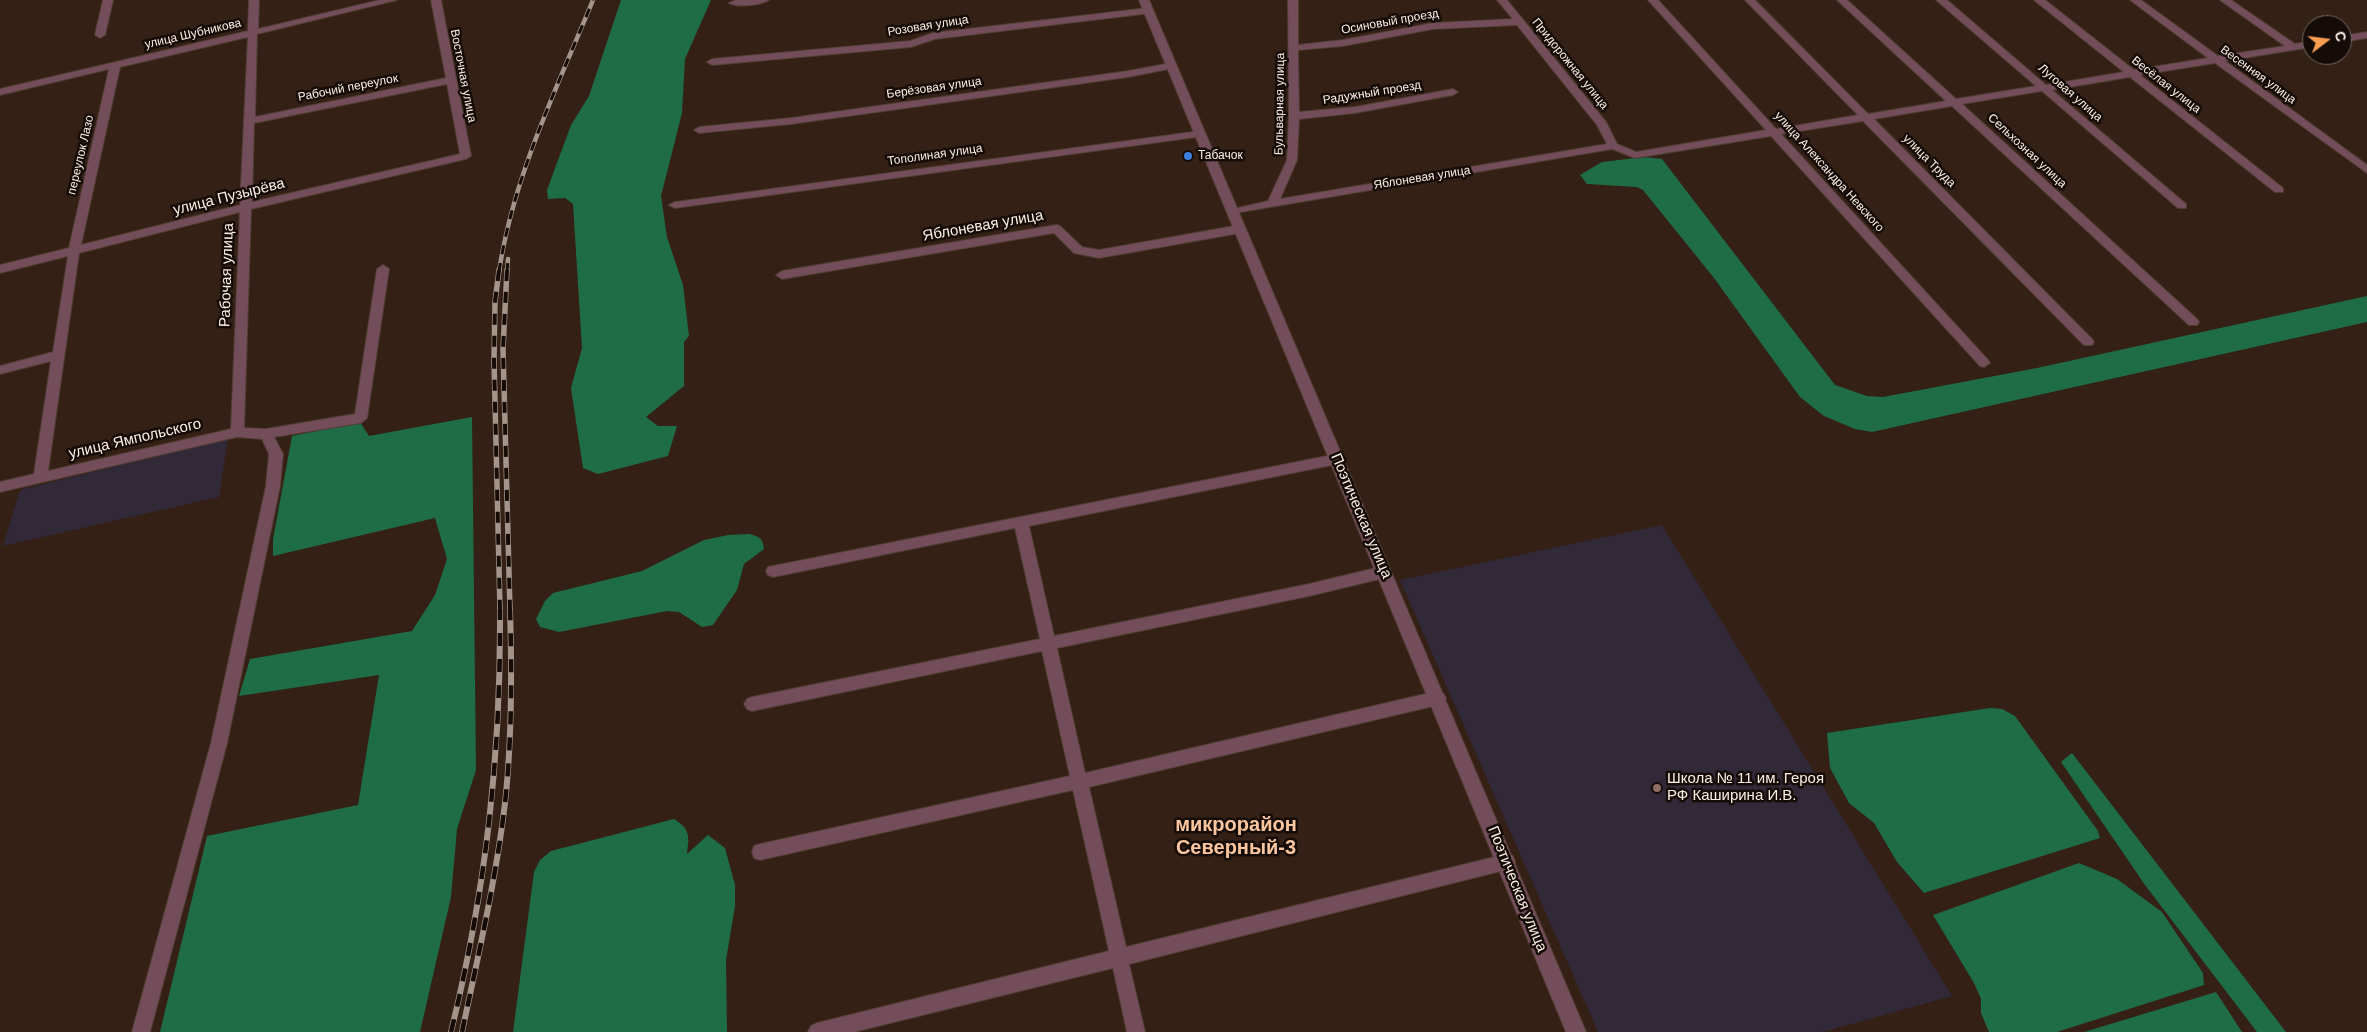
<!DOCTYPE html>
<meta charset="utf-8">
<style>
body{margin:0}
#map{position:relative;width:2367px;height:1032px;overflow:hidden;background:#342014;font-family:Helvetica,sans-serif}
canvas{display:block}
.north{position:absolute;left:2302px;top:15px;width:50px;height:50px;box-sizing:border-box;background:#150c07;border:1px solid #716760;border-radius:50%;rotate:75deg;font-size:14px;font-weight:700;line-height:20px;text-align:center;color:#fcefe6}
.north::after{content:'';display:block;margin:auto;width:18px;height:22px;background:#fc9e52;clip-path:polygon(50% 0,100% 100%,50% 72%,0 100%)}
</style>
<div id="map">
<canvas width="2367" height="1032"></canvas>
<div class="north">С</div>
</div>
<script>
const ctx = document.querySelector('canvas').getContext('2d');
ctx.lineJoin = 'round';
function paint(path, color) { ctx.fillStyle = color; ctx.fill(path, 'evenodd'); }
function trace(path, color, width, dash) { ctx.strokeStyle = color; ctx.lineWidth = width; ctx.lineCap = dash ? 'butt' : 'round'; ctx.setLineDash(dash || []); ctx.stroke(path); }
function label(font, color, halo, rows, align = 'center') {
  ctx.font = font + ' Helvetica,sans-serif'; ctx.lineWidth = 5; ctx.setLineDash([]); ctx.textBaseline = 'middle'; ctx.strokeStyle = halo; ctx.fillStyle = color; for (const [text, x, y, turn = 0] of rows) {
    ctx.save(); ctx.translate(x, y); ctx.rotate((+turn || 0) * Math.PI / 180); ctx.textAlign = isNaN(turn) ? turn : align; if (halo) ctx.strokeText(text, 0, 0); ctx.fillText(text, 0, 0); ctx.restore();
  }
}
paint(new Path2D(`
 M228 438 219 497 3 546 20 490Z
 M1662 525 1952 996 1823 1032H1598L1400 580Z`), '#312938');
paint(new Path2D(`
 M621 0H711L685 59 682 113 661 196 667 237 683 285 689 336 684 342V386L646 417 658 426H677L668 456 598 474 583 468 571 388 582 348 573 204 565 198 548 199 547 190 571 125 589 96Z
 M1644 157 1662 159 1835 385 1867 396 1883 397 2037 368 2367 296V322L1872 432 1855 429 1824 416 1800 397 1714 278 1643 190 1637 187 1587 184 1580 175 1602 162Z
 M472 417 476 770 457 829 451 897 420 1032H160L207 836 358 805 379 675 239 696 250 659 412 631 435 595 447 559 435 518 273 556V539L292 436 360 422 369 436Z
 M749 534C759 536 763 538 764 549L744 564 737 590 713 625 702 627 679 612 667 611 559 632 540 627 536 619 545 601 553 593 642 571 704 540 728 535Z
 M1990 708 2002 709 2015 716 2098 831 2100 838 1924 893 1897 862 1874 823 1849 803 1830 768 1827 733Z
 M2072 753 2286 1032H2257L2145 885 2061 762Z
 M674 819C691 830 689 836 687 854L708 835 725 848 735 885V906L726 960 727 1032H513L534 872 540 860 551 851Z
 M2079 863 2117 879 2162 912 2203 973 2204 985 2057 1032H1989L1981 1013V999L1974 983 1933 915Z
 M2216 992 2242 1032H2084Z`), '#1e6d47');
const minor = new Path2D(`
 M103 0H113L105 35 100 38 95 35Z
 M249 0H259L258 29 380 0H397L257 34 255 117 446 78 431 0H441L471 156 466 159 251 209 244 428 266 429 355 414 377 269 383 265 389 269 367 418 361 423 274 437 283 454 280 486 227 743 150 1032H132L211 743 266 486 269 454 262 439 237 437 0 492V482L34 474 51 361 0 374V366L53 352 68 256 0 273V265L69 248 109 69 0 95V89L248 31ZM248 37 240 205 81 245 120 67ZM447 84 460 154 252 202 254 123ZM240 212 231 429 48 471 79 253Z
 M736 0H769C762 5 736 8 729 3Z
 M1288 0H1298V45L1343 40 1433 23 1513 19 1497 0H1507L1606 122 1617 144 1636 152 1766 130 1648 0H1658L1776 129 1858 115 1745 0H1755L1868 114 1946 101 1837 0H1847L1956 99 2036 86 1936 0H1947L2046 85 2124 72 2034 0H2045L2134 70 2208 58 2130 0H2141L2218 56 2285 46 2220 0H2231L2295 44 2312 41V47L2225 61 2367 165V173L2215 63 2140 75 2283 188V192H2275L2130 77 2052 90 2186 204V208H2178L2042 91 1962 104 2197 319 2199 322 2197 325H2189L1952 106 1874 119 2092 339 2094 342 2092 345H2084L1863 121 1781 134 1988 360 1990 363 1984 367 1980 366 1771 136 1635 158 1612 149 1229 214V210L1268 201 1287 160 1289 116ZM1517 25 1597 125 1607 144 1280 199 1297 160 1299 119 1355 113 1453 95 1458 92 1453 89 1355 107 1299 112 1298 50 1343 46 1433 29Z
 M1148 8 1151 9V13L935 39 911 47 712 65 707 62 712 59 910 41 933 33Z
 M2367 32V38L2342 42V36Z
 M1171 63 1174 64V68L1128 77 791 124 699 133 694 130 699 127 791 118 1128 71Z
 M1200 131 1204 132V136L675 208 669 205 675 202Z
 M1056 225 1060 226 1082 247 1099 250 1240 225 1246 229 1240 233 1099 258 1074 253 1054 233 782 279 776 275 782 271Z
 M1337 454 1342 455 1344 459 1342 463 1029 526 1054 636 1309 584 1384 566 1389 568 1391 572 1389 576 1384 578 1309 596 1057 648 1085 773 1438 691 1443 693 1446 698 1443 703 1438 705 1089 787 1126 947 1507 854 1513 856 1515 862 1513 868 1129 964 1145 1032H1127L1113 968 854 1032H808L811 1026 817 1023 1109 951 1073 790 760 860 754 858 752 852 754 846 760 844 1070 776 1042 651 752 711 747 709 744 704 747 699 752 697 1040 639 1015 528 773 577 768 575 766 571 768 567Z`);
const tertiary = new Path2D(`
 M1139 0H1149L1586 1032H1566Z`);
trace(minor, '#503d31', 2);
trace(tertiary, '#503d31', 2);
paint(minor, '#734d5a');
paint(tertiary, '#734d5a');
const railFar2 = new Path2D(`
 M499 272C513 177 557 88 593 0
 M507 272 508 259`);
const railFar1 = new Path2D(`
 M499 270 495 302 494 360 500 610
 M507 270 503 349 510 610`);
const rail = new Path2D(`
 M451 1032C486 889 501 756 500 609
 M462 1032C478 956 496 880 505 803 512 740 512 673 510 609`);
trace(railFar2, '#a4948a', 4.5);
trace(railFar1, '#a4948a', 5.5);
trace(rail, '#a4948a', 6);
trace(railFar2, '#150c07', 3, [9]);
trace(railFar1, '#150c07', 4, [11]);
trace(rail, '#150c07', 4.5, [13]);
for (const [x, y, r, color] of [
 [1188,156,5,"#3f7fe0"],
 [1657,788,5,"#8d6e63"]
]) { const dot = new Path2D(); dot.arc(x, y, r, 0, 2 * Math.PI); ctx.fillStyle = color; ctx.fill(dot); trace(dot, '#150c07', 2); }
label('12px', '#fcefe6', '#150c07', [
 ["Осиновый проезд",1390,22,-10],
 ["Розовая улица",928,26,-9],
 ["улица Шубникова",193,34,-13],
 ["Придорожная улица",1570,64,51],
 ["Весенняя улица",2258,75,36],
 ["Восточная улица",463,76,79],
 ["Весёлая улица",2166,85,38],
 ["Рабочий переулок",348,88,-11],
 ["Берёзовая улица",934,88,-8],
 ["Радужный проезд",1372,93,-9],
 ["Луговая улица",2070,93,41],
 ["Бульварная улица",1280,104,-89],
 ["Сельхозная улица",2027,151,43],
 ["переулок Лазо",81,155,-77],
 ["Тополиная улица",935,155,-8],
 ["улица Труда",1929,161,45],
 ["улица Александра Невского",1829,172,48],
 ["Яблоневая улица",1422,178,-9]
]);
label('12px', '#fcefe6', '#150c07', [
 ["Табачок",1198,156]
], 'left');
label('15px', '#fcefe6', '#150c07', [
 ["улица Пузырёва",229,197,-14],
 ["Яблоневая улица",983,226,-10],
 ["Рабочая улица",227,275,-88],
 ["улица Ямпольского",135,439,-13],
 ["Поэтическая улица",1361,516,67],
 ["Поэтическая улица",1517,889,68]
]);
label('15px', '#fcefe6', '#150c07', [
 ["Школа № 11 им. Героя",1667,779],
 ["РФ Каширина И.В.",1667,796]
], 'left');
label('bold 20px', '#fbc69f', '#150c07', [
 ["микрорайон",1236,825],
 ["Северный-3",1236,848]
]);
</script>
